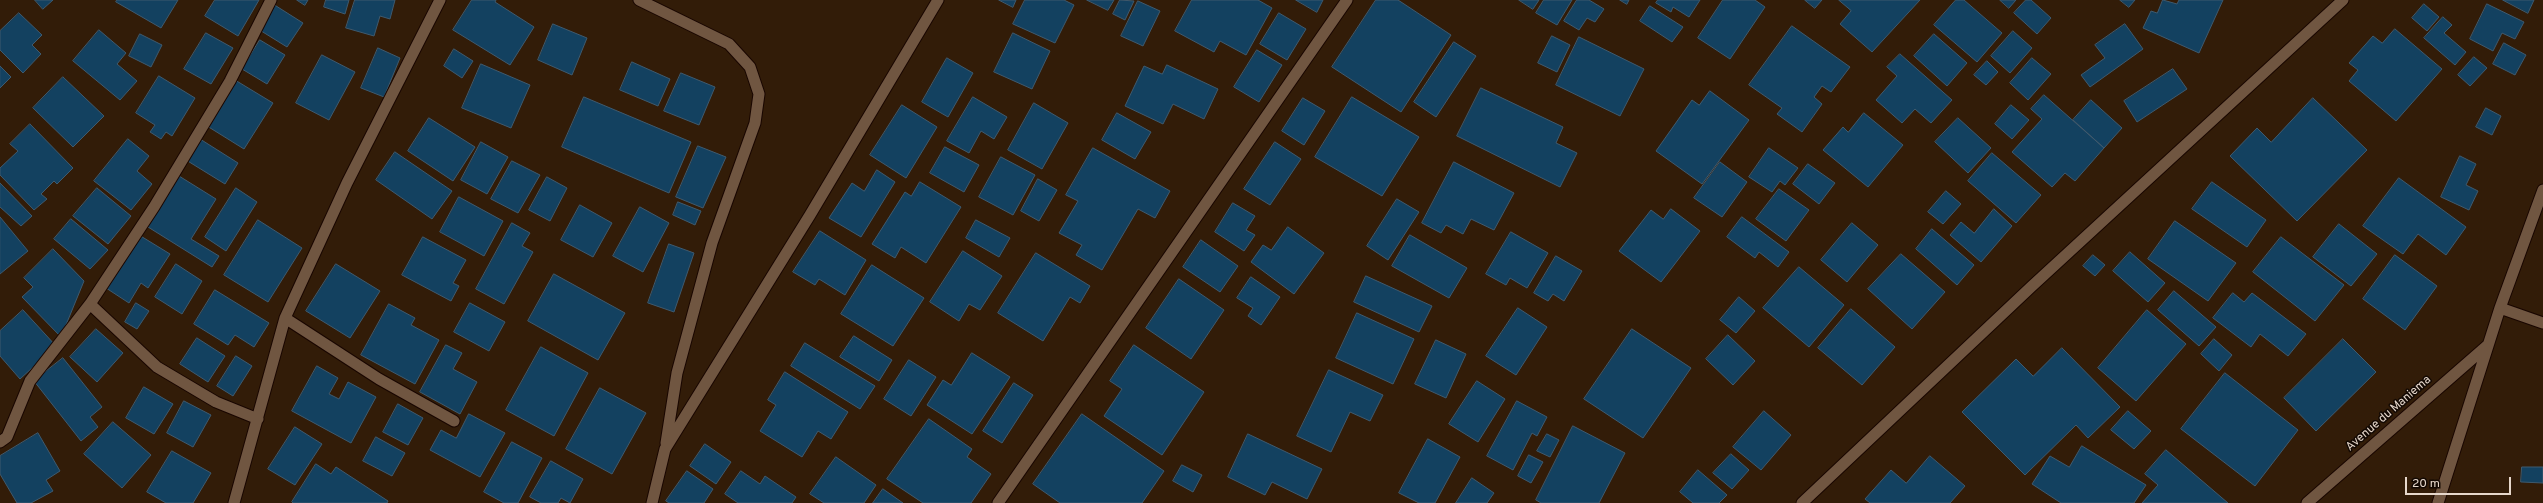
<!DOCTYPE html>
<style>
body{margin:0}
#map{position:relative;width:2543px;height:503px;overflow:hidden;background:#321c08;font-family:Overpass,sans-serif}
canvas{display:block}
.scale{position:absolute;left:2405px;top:477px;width:106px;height:18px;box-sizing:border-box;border:2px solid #e6d7cb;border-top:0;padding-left:5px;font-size:12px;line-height:14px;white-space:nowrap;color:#e6d7cb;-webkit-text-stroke:3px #130903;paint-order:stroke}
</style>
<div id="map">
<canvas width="2543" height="503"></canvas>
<div class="scale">20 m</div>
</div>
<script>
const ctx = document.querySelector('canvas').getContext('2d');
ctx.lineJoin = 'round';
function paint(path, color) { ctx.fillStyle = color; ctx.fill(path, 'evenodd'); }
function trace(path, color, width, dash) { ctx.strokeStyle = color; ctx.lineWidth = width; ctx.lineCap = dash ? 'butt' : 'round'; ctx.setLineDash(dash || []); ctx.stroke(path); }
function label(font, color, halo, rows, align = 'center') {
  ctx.font = font + ' Overpass,sans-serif'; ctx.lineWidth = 3; ctx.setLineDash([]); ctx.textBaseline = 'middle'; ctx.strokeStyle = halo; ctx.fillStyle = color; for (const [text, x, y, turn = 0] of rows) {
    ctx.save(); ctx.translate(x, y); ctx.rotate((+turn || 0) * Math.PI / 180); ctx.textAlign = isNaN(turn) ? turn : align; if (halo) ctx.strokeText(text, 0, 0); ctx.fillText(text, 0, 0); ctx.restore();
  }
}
const building = new Path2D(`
 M35 0H53L43 9Z
 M117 0H178L161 28 116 2Z
 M215 0H259L238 36 205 16Z
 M297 0H308L305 5Z
 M326 0H349L345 14 324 7Z
 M355 0H395L390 19 380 16 374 36 346 28Z
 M472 0H496L495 2 534 27 510 65 453 30Z
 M999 0H1016L1013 7Z
 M1025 0H1064L1074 5 1055 43 1013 24Z
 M1087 0H1114L1108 10Z
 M1120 0 1134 1 1125 20 1113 14Z
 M1192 0H1258L1272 8 1246 55 1220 41 1214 52 1175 31Z
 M1296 0H1323L1317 12Z
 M1376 0H1398L1451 35 1401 112 1332 67Z
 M1519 0H1539L1533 9Z
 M1544 0H1572L1557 25 1536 13Z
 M1577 0H1589L1604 9 1595 22 1587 18 1579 30 1564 21Z
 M1620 0H1629L1627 4Z
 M1658 0H1700L1689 17 1673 7 1671 12 1656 3Z
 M1723 0H1755L1765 7 1730 59 1698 38Z
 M1805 0H1822L1815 8Z
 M1839 0H1920L1872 52 1840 24 1851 11Z
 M1956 0H1964L2002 33 1977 62 1934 25Z
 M2000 0H2016L2009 8Z
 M2026 0H2031L2051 18 2037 34 2014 13Z
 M2120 0H2135L2129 7Z
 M2163 0 2177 4 2179 0H2223L2199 53 2143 28 2151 11 2157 13Z
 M2503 0H2534L2528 13Z
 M1138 1 1160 11 1143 46 1121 36Z
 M273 4 303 23 287 47 258 29Z
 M2424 4 2439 17 2427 31 2412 18Z
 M2487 4 2524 22 2515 39 2502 33 2493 51 2470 39Z
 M1650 6 1683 27 1672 42 1640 21Z
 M19 13 42 35 32 45 41 54 23 73 0 50V31Z
 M1279 13 1306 29 1287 60 1260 44Z
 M2443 17 2452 25 2444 33 2466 52 2455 65 2424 38Z
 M553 24 587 38 572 75 538 60Z
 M2125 24 2143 49 2090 87 2081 75 2105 58 2095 45Z
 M1792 26 1850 67 1831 92 1822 86 1814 97 1822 104 1802 132 1777 114 1782 108 1749 85Z
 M2395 29 2442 69 2396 121 2349 81 2358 70 2349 63 2373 36 2382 43Z
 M99 30 126 53 117 64 137 81 120 100 73 61Z
 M2013 31 2032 48 2010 73 1991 56Z
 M206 33 233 48 211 84 184 69Z
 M1013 33 1050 51 1032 89 994 72Z
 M140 34 162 45 151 67 129 56Z
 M1934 34 1967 63 1947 86 1914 56Z
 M1552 36 1570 45 1557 72 1538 63Z
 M1579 37 1644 69 1620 116 1556 85Z
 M260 40 285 55 267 84 242 69Z
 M1454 42 1476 56 1436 117 1414 102Z
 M2504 43 2526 55 2515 75 2493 64Z
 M378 48 400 58 384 97 361 88Z
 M454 49 473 61 462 78 444 66Z
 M1257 50 1282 65 1259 102 1234 87Z
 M1900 54 1952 100 1931 123 1915 109 1902 123 1876 100 1897 76 1887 67Z
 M322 55 355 72 329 120 296 103Z
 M2474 57 2487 68 2470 86 2458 75Z
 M947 58 973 73 948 117 922 102Z
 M2032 58 2051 74 2028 100 2010 83Z
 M1987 61 1998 72 1986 85 1974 75Z
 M632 62 670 79 658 106 620 90Z
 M481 64 530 85 511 128 462 108Z
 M1167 65 1218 89 1204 119 1173 104 1163 124 1125 106 1144 66 1162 74Z
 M0 66 11 77 0 88Z
 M2173 69 2187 89 2137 122 2124 101Z
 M681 73 715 87 699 125 664 111Z
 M159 76 195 98 172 136 166 132 161 139 150 132 155 125 136 113Z
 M63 77 104 116 73 147 33 108Z
 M235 80 273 103 244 149 207 126Z
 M1481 88 1563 127 1556 143 1577 153 1560 187 1457 136Z
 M1710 91 1749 120 1702 184 1656 151 1692 100 1699 105Z
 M2044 95 2104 148 2075 181 2065 173 2052 187 2012 152 2042 119 2031 109Z
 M584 97 691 142 669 193 562 147Z
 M973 97 1007 117 994 139 981 131 969 153 947 141Z
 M1352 97 1419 137 1382 196 1315 157Z
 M1303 98 1325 111 1304 145 1282 131Z
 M2313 98 2367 150 2297 221 2230 156 2257 128 2271 142Z
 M2091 100 2122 128 2104 148 2073 120Z
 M1034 103 1068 123 1042 169 1008 150Z
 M902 105 937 127 906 178 870 155Z
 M2011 105 2029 120 2012 139 1995 124Z
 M2486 108 2501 116 2492 135 2476 127Z
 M1117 113 1151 132 1135 159 1102 140Z
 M1864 113 1903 145 1868 187 1823 150 1843 127 1848 132Z
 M429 118 475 147 453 181 408 151Z
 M1958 118 1991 148 1968 173 1935 142Z
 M30 124 73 168 57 184 54 181 41 194 47 199 34 210 0 175V168L18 151 10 144Z
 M128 139 149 156 137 171 152 184 131 210 94 181Z
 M200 139 238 163 225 184 186 160Z
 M481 142 508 157 487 194 461 180Z
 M1275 142 1301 159 1270 205 1244 189Z
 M698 146 726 157 703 208 676 197Z
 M945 147 979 165 964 192 930 173Z
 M1093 148 1170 191 1155 218 1138 209 1102 270 1076 255 1082 245 1059 233 1078 201 1066 195Z
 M1769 148 1798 168 1785 185 1780 181 1772 192 1749 177Z
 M395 152 452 191 432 219 376 180Z
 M1992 153 2041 195 2016 223 1968 181Z
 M2460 156 2476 164 2466 185 2478 191 2469 210 2441 197Z
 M1001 157 1035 175 1013 215 979 197Z
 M512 161 540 175 518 213 491 199Z
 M1454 162 1514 193 1494 230 1471 219 1463 234 1446 225 1441 233 1422 223Z
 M1720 162 1747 182 1722 217 1694 198Z
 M1808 164 1835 183 1819 204 1793 184Z
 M877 170 895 182 861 237 829 218 852 183 864 191Z
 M179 176 216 199 191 239 219 256 212 267 148 227Z
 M547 177 567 188 550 221 529 210Z
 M2399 178 2466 227 2446 255 2418 234 2403 254 2363 226Z
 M1038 179 1057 190 1039 221 1021 211Z
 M920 182 961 207 926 263 901 247 895 258 872 244 905 192 911 196Z
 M2212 182 2266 220 2247 247 2192 209Z
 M0 183 32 216 21 226 0 207Z
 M97 188 131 216 108 244 73 216Z
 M236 188 257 202 226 251 205 237Z
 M1779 189 1809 210 1786 241 1756 219Z
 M1946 191 1961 204 1943 224 1928 212Z
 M459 197 503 221 484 256 440 232Z
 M1397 199 1419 212 1388 260 1367 246Z
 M678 202 701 211 695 225 673 215Z
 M1233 203 1255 216 1246 230 1255 235 1244 251 1215 232Z
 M580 205 612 223 593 257 561 240Z
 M640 207 669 223 643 272 613 256Z
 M1671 209 1700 231 1661 282 1619 251 1651 210 1663 219Z
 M1994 209 2012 226 1981 262 1950 235 1961 222 1974 233Z
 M0 217 28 251 0 274Z
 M1742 217 1789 252 1778 267 1759 252 1755 258 1727 237Z
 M71 219 108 250 90 269 54 239Z
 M258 220 302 248 268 302 224 275Z
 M976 220 1010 238 999 257 966 238Z
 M2175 221 2236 263 2208 301 2148 259Z
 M512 223 530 233 522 246 533 252 504 304 476 289Z
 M1852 223 1878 245 1847 282 1821 260Z
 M2339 224 2377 254 2351 286 2313 257Z
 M1288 227 1324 253 1294 294 1251 262 1263 245 1271 250Z
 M1932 229 1974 265 1957 285 1916 249Z
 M820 231 866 260 845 295 819 279 815 285 793 272Z
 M1511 232 1548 253 1527 288 1510 278 1506 285 1486 274Z
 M139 235 170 254 148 288 141 283 129 303 106 288Z
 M1410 235 1467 268 1449 298 1392 266Z
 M423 237 466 260 453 283 459 286 451 301 402 275Z
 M2281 237 2344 285 2315 321 2253 272Z
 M1201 240 1238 266 1220 292 1183 267Z
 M669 244 694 253 674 312 648 303Z
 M53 249 84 281 61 337 22 297 33 287 24 278Z
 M963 251 1002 276 980 310 969 304 959 321 930 302Z
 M2130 252 2165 283 2148 302 2113 271Z
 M1036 253 1090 286 1080 303 1070 297 1043 341 998 313Z
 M1901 254 1945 292 1912 329 1868 289Z
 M2093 255 2105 265 2095 276 2083 266Z
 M2395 255 2437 286 2405 330 2363 299Z
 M1556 256 1582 271 1564 301 1553 294 1548 301 1534 293Z
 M176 264 202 281 182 314 155 297Z
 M336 264 380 291 350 338 306 311Z
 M872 265 924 298 893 346 841 314Z
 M1799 267 1844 305 1809 347 1763 308Z
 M554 274 625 313 598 360 528 321Z
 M1366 276 1432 306 1419 332 1354 302Z
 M1251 277 1280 297 1261 325 1248 316 1253 308 1237 298Z
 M1179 279 1224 310 1191 359 1146 328Z
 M215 290 269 323 254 347 235 335 228 345 194 324Z
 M2174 291 2216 327 2199 346 2158 310Z
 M2233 293 2244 302 2252 293 2306 334 2288 356 2260 334 2251 347 2213 318Z
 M1739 297 1755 311 1736 333 1720 320Z
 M136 303 149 311 137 329 125 322Z
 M470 303 505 322 489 351 454 332Z
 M389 304 415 318 411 325 439 340 415 384 361 355Z
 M1518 308 1547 327 1516 375 1486 356Z
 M1851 309 1895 347 1862 385 1818 348Z
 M23 310 56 346 20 379 0 356V331Z
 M2147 310 2186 344 2136 401 2098 368Z
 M1357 313 1414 339 1393 384 1336 358Z
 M96 329 123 353 97 382 70 357Z
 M1632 329 1691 368 1643 438 1584 399Z
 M1728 335 1755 361 1733 385 1706 359Z
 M854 336 892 360 879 381 840 357Z
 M197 338 225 356 208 382 180 364Z
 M2214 339 2232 355 2219 371 2201 354Z
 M2343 339 2376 372 2316 431 2284 398Z
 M1436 340 1466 354 1446 398 1415 384Z
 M805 343 875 386 860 409 791 366Z
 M446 345 462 353 453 369 477 382 460 414 420 392Z
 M1134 345 1204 392 1162 455 1104 416 1122 389 1110 381Z
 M541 347 588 373 554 436 506 410Z
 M2062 348 2120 407 2088 438 2076 425 2025 475 1962 412 2016 359 2033 376Z
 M972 353 1010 377 972 434 927 405 943 380 951 385Z
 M236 356 252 366 233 396 217 386Z
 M63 358 102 407 90 417 98 427 81 441 34 381Z
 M909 360 936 377 911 416 884 399Z
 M317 366 338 378 329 394 339 399 348 382 376 397 351 443 292 411Z
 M1329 370 1383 395 1370 421 1350 412 1331 452 1297 436Z
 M785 372 848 412 831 439 818 431 802 457 760 431 776 405 768 400Z
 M2225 373 2298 430 2255 486 2181 429Z
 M1477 381 1505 399 1478 442 1449 424Z
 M1014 383 1033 395 1002 443 983 431Z
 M144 387 173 404 154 434 126 418Z
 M600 388 646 413 612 474 566 449Z
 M184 401 211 415 193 447 167 433Z
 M1517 401 1547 417 1537 436 1532 433 1513 470 1487 456Z
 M398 404 423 418 408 445 383 432Z
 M1764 411 1791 435 1761 470 1733 447Z
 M2128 411 2151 431 2134 449 2111 430Z
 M469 414 505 433 480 477 430 450 441 430 456 438Z
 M1082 414 1164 471 1142 503H1060L1033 484Z
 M929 419 972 449 967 457 991 474 971 503H923L887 479Z
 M113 422 151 455 122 488 84 454Z
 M1573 426 1625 453 1599 503H1541L1536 500Z
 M295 427 322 444 295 485 268 469Z
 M38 433 60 471 46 480 53 491 31 503H17L0 474V456Z
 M1248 434 1322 469 1307 499 1272 482 1265 495 1228 477Z
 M1547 434 1559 440 1550 457 1537 451Z
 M376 437 405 453 392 476 363 461Z
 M1428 439 1460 457 1435 503H1419L1399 493Z
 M512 442 542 458 518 503H504L484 492Z
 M705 444 731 462 716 484 690 466Z
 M2082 446 2146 485 2134 503H2061L2032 484 2050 456 2069 467Z
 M2166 450 2228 503H2142L2158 485 2145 474Z
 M172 451 211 473 193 503H166L147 492Z
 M1731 454 1749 470 1732 489 1713 473Z
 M1529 455 1543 462 1531 483 1518 476Z
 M1930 456 1965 486 1950 503H1870L1865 499 1891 470 1906 483Z
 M836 457 876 485 864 503H824L810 494Z
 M551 461 583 479 570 503 561 498 558 503H541L530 497Z
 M316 464 331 474 336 467 388 501 387 503H293L292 502Z
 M1182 465 1202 475 1193 492 1173 481Z
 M2522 467H2543V483L2521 482Z
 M1698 470 1727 495 1719 503H1693L1680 492Z
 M687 471 713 489 704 503H669L666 501Z
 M741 471 760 484 765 476 796 497 792 503H738L725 494Z
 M1472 478 1494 493 1487 503H1456Z
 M883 489 903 503H873Z`);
paint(building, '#134160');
trace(building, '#3f5a6e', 1);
const minor = new Path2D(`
 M639 0 729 44 750 67 759 94 755 123 712 243 677 373 666 443
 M90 304 157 367 216 402 258 419
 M2500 308 2543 323
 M285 318 379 379 454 421
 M0 442 7 437 30 381 90 304 154 207 230 81 271 0
 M234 503 285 318 347 183 440 0
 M652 503 665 449 810 215 938 0
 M998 503 1347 0
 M2307 503 2488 345
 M2438 503 2500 308 2543 190`);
const tertiary = new Path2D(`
 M1802 503 2031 287 2343 0`);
trace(minor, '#190600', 13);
trace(tertiary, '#190600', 13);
trace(minor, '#705641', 11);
trace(tertiary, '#705641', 11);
label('12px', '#e6d7cb', '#130903', [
 ["Avenue du Maniema",2389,414,-41]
]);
</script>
